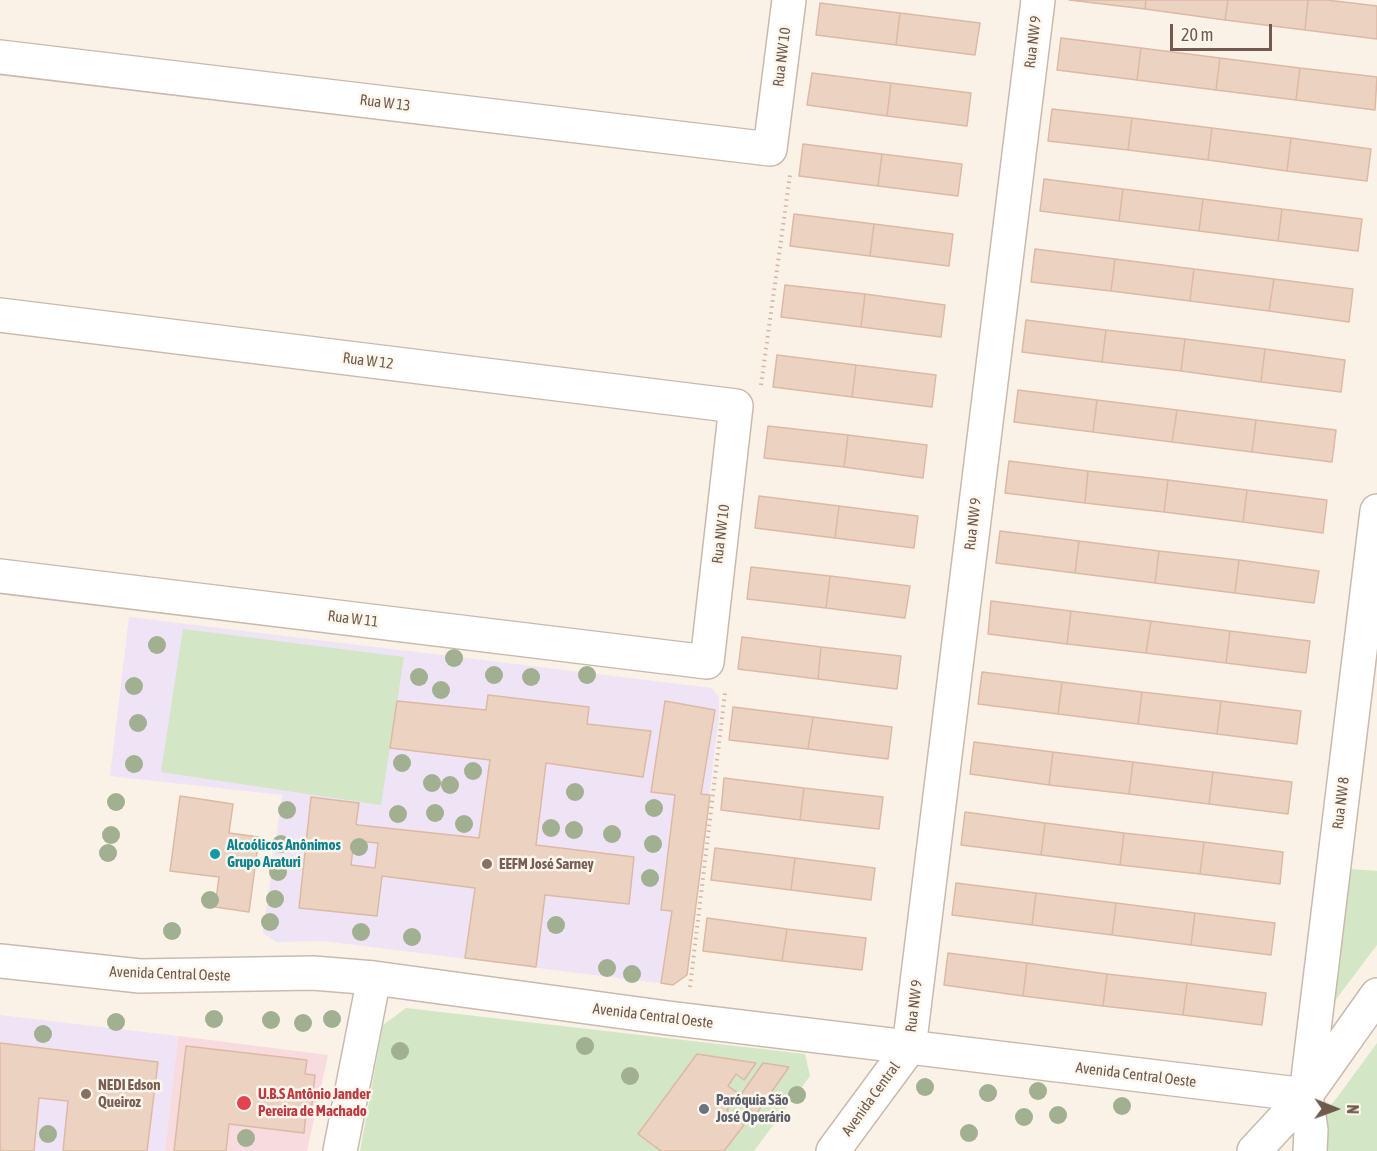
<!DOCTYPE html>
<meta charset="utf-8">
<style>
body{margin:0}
#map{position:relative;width:1377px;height:1151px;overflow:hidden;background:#faf2e6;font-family:"Asap Condensed",sans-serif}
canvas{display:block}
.north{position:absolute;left:1305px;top:1079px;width:60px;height:60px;-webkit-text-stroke:4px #fdf6ec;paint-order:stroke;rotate:91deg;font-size:16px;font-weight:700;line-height:24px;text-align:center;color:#705a4e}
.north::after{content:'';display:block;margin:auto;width:21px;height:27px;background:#705a4e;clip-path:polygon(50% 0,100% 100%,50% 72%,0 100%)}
.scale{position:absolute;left:1170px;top:24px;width:102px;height:27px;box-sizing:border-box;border:3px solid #705a4e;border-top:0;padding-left:8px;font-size:18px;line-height:21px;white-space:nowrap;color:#705a4e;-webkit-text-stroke:4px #fdf6ec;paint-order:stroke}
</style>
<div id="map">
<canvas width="1377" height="1151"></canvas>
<div class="north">N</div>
<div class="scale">20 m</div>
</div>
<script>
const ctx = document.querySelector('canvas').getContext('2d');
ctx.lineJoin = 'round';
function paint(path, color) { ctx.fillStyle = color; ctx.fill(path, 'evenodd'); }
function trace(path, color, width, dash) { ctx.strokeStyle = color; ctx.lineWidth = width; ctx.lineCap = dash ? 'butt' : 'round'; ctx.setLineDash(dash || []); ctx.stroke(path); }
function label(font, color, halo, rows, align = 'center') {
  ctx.font = font + ' "Asap Condensed",sans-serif'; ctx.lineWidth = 5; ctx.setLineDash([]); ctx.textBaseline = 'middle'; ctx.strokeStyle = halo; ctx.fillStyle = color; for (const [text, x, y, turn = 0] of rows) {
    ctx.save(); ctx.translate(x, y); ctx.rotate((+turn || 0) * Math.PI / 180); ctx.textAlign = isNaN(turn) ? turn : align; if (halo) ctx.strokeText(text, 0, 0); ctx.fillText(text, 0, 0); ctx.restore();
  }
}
paint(new Path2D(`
 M129 617 712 688 719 697V716L687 975 673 985 324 941 276 942 263 933 282 795 110 776Z
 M0 1015 178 1036 165 1151H0Z`), '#efe3f6');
paint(new Path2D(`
 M178 1036 328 1055 307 1151H165Z`), '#f7dbde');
paint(new Path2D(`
 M183 629 404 657 381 805 161 772Z
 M1351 869 1377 871V945L1331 1006Z
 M406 1008 805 1054 810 1076 754 1151H360L383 1025Z
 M1377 1043V1151H1293L1339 1095Z`), '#d3e6c6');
const building = new Path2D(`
 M1069 0H1146L1145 9Z
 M1146 0H1228L1225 20 1145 9Z
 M1228 0H1308L1305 30 1225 20Z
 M1308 0H1327L1377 6V39L1305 30Z
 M820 3 900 13 896 45 816 35Z
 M900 13 980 23 975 55 896 45Z
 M1061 38 1141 48 1137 80 1057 70Z
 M1141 48 1220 58 1216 90 1137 80Z
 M1220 58 1300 68 1296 100 1216 90Z
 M1300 68 1377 77 1375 110 1296 100Z
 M812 73 891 83 887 116 807 105Z
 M891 83 971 93 967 126 887 116Z
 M1052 109 1132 118 1128 150 1048 141Z
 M1132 118 1212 128 1208 160 1128 150Z
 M1212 128 1291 138 1287 171 1208 160Z
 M1291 138 1371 149 1367 181 1287 171Z
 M803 144 882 154 878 186 799 176Z
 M882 154 962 164 958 196 878 186Z
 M1044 179 1123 189 1119 221 1040 211Z
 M1123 189 1203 199 1199 231 1119 221Z
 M1203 199 1282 209 1278 241 1199 231Z
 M1282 209 1362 219 1358 251 1278 241Z
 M794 214 874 224 870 256 790 246Z
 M874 224 953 234 949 266 870 256Z
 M1035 249 1115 259 1111 291 1031 282Z
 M1115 259 1194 269 1190 301 1111 291Z
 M1194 269 1274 279 1269 311 1190 301Z
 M1274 279 1353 289 1349 322 1269 311Z
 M785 285 865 294 861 327 781 317Z
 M865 294 945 305 941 337 861 327Z
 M1026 320 1106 330 1102 362 1022 352Z
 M1106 330 1185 339 1181 371 1102 362Z
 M1185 339 1265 349 1261 382 1181 371Z
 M1265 349 1345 360 1341 392 1261 382Z
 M777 355 856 365 852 397 773 387Z
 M856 365 936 375 932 407 852 397Z
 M1018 390 1097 400 1093 432 1014 422Z
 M1097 400 1177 410 1172 442 1093 432Z
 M1177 410 1256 420 1252 452 1172 442Z
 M1256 420 1336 430 1332 462 1252 452Z
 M768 426 848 435 844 467 764 458Z
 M848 435 927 445 923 478 844 467Z
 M1009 461 1088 471 1085 503 1005 493Z
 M1088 471 1168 480 1164 512 1085 503Z
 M1168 480 1247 490 1243 522 1164 512Z
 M1247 490 1327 500 1323 533 1243 522Z
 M759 496 839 506 835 538 755 528Z
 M839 506 918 516 914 548 835 538Z
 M1000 531 1079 541 1075 573 996 563Z
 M1079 541 1159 551 1155 583 1075 573Z
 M1159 551 1239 560 1235 593 1155 583Z
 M1239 560 1319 571 1314 603 1235 593Z
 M751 567 830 576 826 608 747 599Z
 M830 576 910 586 905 618 826 608Z
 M991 601 1071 611 1067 644 988 634Z
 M1071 611 1151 621 1146 653 1067 644Z
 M1151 621 1230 631 1226 663 1146 653Z
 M1230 631 1310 641 1306 673 1226 663Z
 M742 637 821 647 818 679 738 669Z
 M821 647 901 656 897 689 818 679Z
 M982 672 1062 682 1058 714 978 704Z
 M1062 682 1142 692 1138 724 1058 714Z
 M1142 692 1221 701 1217 734 1138 724Z
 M488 695 589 707 587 724 651 731 643 777 546 763 536 845 634 857 629 904 545 895 536 967 465 958 475 888 382 876 377 916 299 908 311 797 359 803 356 824 358 825 479 838 490 760 390 748 397 701 486 710ZM354 841 378 843 375 868 351 865Z
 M665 701 715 710 701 794 710 795 687 975 673 985 661 983 672 911 661 910 675 795 651 792Z
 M1221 701 1301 711 1297 744 1217 734Z
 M733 707 813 717 808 749 729 740Z
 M813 717 892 727 888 759 808 749Z
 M974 742 1053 752 1049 785 970 774Z
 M1053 752 1133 762 1129 794 1049 785Z
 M1133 762 1213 772 1209 804 1129 794Z
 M1213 772 1292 782 1288 814 1209 804Z
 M724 778 804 788 800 820 721 810Z
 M804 788 883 797 879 829 800 820Z
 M180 796 233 804 229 833 259 837 249 912 215 907 219 877 170 871Z
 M965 812 1045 823 1041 855 961 845Z
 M1045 823 1124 833 1120 865 1041 855Z
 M1124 833 1204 842 1200 874 1120 865Z
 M1204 842 1283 852 1280 884 1200 874Z
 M715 848 795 858 791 890 711 880Z
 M795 858 875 868 871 900 791 890Z
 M956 883 1036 893 1032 925 952 915Z
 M1036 893 1116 903 1112 935 1032 925Z
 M1116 903 1195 913 1191 945 1112 935Z
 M1195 913 1275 923 1271 955 1191 945Z
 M707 918 787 929 782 961 703 951Z
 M787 929 866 938 862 970 782 961Z
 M948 953 1027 963 1023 996 944 985Z
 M1027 963 1107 974 1103 1006 1023 996Z
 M1107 974 1187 983 1183 1015 1103 1006Z
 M1187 983 1266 993 1262 1025 1183 1015Z
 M0 1043 158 1062 147 1151H63L68 1101 39 1098 34 1151H0Z
 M186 1046 307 1060 305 1074 315 1075 311 1113H306L304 1133 229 1124 226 1151H174Z
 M697 1054 756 1063 744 1080 736 1074 728 1086 738 1093 727 1110 744 1125 724 1151H661L638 1134Z
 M763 1063 789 1067 756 1114 738 1099Z`);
paint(building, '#ecd2c1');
trace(building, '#ddb9a3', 1.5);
const minor = new Path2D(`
 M0 57 770 149 789 0
 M0 315 736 406 707 662 0 576
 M0 961 140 976 313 973 374 978 668 1018 1306 1095
 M340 1151 374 978
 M833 1151 909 1048 1038 0
 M1254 1151 1306 1095 1377 995
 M1310 1151 1311 1130 1306 1095 1377 511`);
trace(minor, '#cabaae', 36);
trace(new Path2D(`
 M761 385 790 175
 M690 987 725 693 724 691`), '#d1b6a4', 4, [1.5, 4.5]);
trace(minor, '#fff', 33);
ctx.fillStyle = '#a1b090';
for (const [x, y] of [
 [157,645],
 [454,658],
 [494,675],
 [587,675],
 [419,677],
 [531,677],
 [134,686],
 [441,690],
 [138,723],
 [402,763],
 [134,764],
 [473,771],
 [432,783],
 [450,785],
 [575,792],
 [116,802],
 [654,808],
 [287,810],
 [435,813],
 [398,814],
 [464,824],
 [551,828],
 [574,830],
 [612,834],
 [111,835],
 [281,844],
 [653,844],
 [359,847],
 [108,853],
 [278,872],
 [650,878],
 [275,899],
 [210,900],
 [270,922],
 [556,925],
 [172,931],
 [361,932],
 [412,937],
 [607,968],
 [632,974],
 [214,1019],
 [332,1019],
 [271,1020],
 [116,1022],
 [303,1023],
 [43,1034],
 [585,1046],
 [400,1051],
 [630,1076],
 [925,1087],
 [1038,1091],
 [988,1093],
 [797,1095],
 [1122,1106],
 [1058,1115],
 [1024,1117],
 [969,1133],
 [48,1134],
 [246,1138]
]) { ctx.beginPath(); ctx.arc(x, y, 9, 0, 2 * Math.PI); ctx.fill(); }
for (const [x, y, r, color] of [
 [215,854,6,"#0f9aa8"],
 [487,864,6,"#8d6e63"],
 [86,1094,6,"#8d6e63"],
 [244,1103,8,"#e0444e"],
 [704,1109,6,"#6b7280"]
]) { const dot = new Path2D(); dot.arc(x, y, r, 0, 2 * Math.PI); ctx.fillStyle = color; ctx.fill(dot); trace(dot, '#fdf6ec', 2); }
label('15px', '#705a4e', '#fdf6ec', [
 ["Rua NW 9",1033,42,-83],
 ["Rua NW 10",782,57,-83],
 ["Rua W 13",385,103,7],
 ["Rua W 12",368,361,7],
 ["Rua NW 9",973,524,-83],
 ["Rua NW 10",721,534,-83],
 ["Rua W 11",353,619,7],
 ["Rua NW 8",1341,803,-83],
 ["Avenida Central Oeste",170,974,2],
 ["Rua NW 9",914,1006,-83],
 ["Avenida Central Oeste",653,1016,7],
 ["Avenida Central Oeste",1136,1075,7],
 ["Avenida Central",871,1099,-54]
]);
label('bold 15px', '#0d838f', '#fdf6ec', [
 ["Alcoólicos Anônimos",227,845],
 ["Grupo Araturi",227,862]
], 'left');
label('bold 15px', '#785e54', '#fdf6ec', [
 ["EEFM José Sarney",499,864],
 ["NEDI Edson",98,1085],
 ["Queiroz",98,1102]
], 'left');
label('bold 15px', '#be3a42', '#fdf6ec', [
 ["U.B.S Antônio Jander",258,1094],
 ["Pereira de Machado",258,1111]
], 'left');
label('bold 15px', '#5b616d', '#fdf6ec', [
 ["Paróquia São",716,1100],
 ["José Operário",716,1117]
], 'left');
</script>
